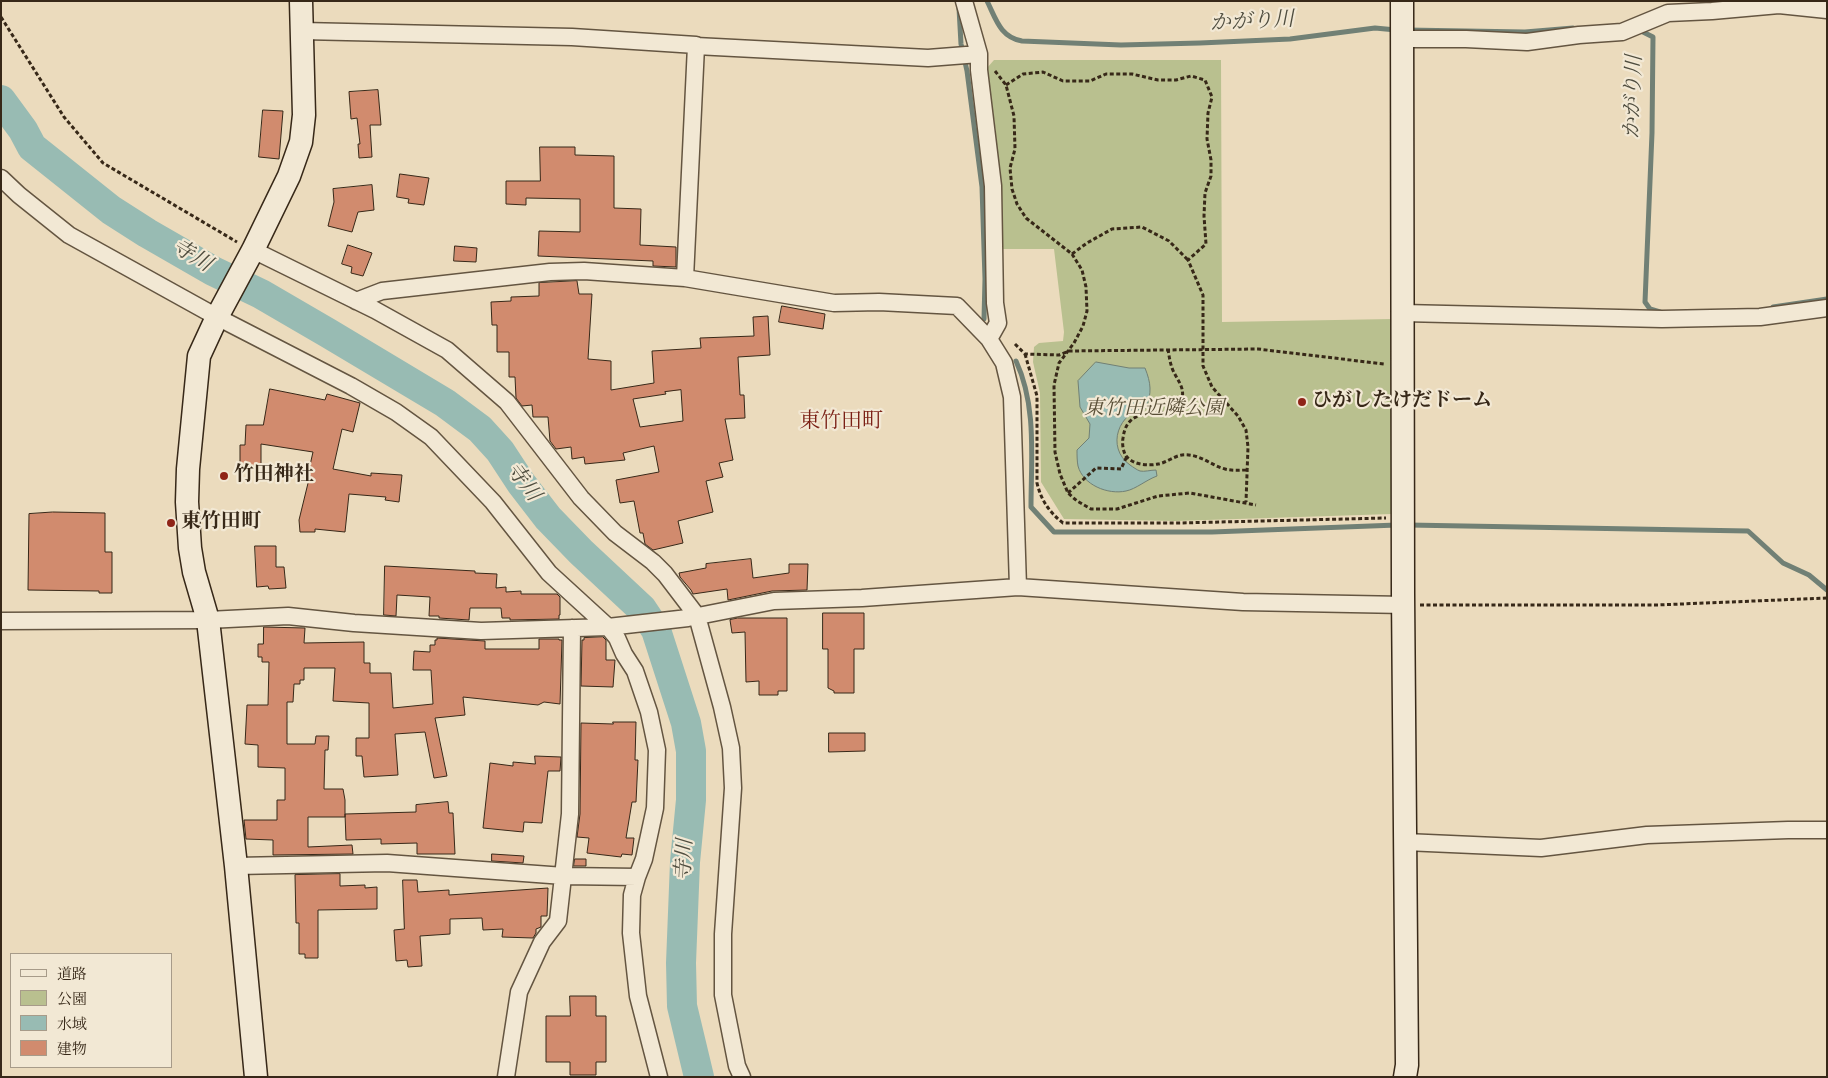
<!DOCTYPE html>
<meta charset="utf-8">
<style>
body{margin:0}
#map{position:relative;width:1828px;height:1078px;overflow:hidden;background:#ebdbbd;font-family:"IM FELL English","Noto Serif JP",serif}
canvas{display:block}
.frame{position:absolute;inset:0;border:2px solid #372818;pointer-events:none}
.legend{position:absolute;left:10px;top:953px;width:162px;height:115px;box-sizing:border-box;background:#f2e8d4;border:1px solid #a79b89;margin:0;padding:6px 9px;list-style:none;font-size:15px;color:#372818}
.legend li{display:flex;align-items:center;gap:10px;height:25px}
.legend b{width:25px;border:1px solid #a79b89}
</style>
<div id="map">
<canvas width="1828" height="1078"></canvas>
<div class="frame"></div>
<ul class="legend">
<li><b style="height:6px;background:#f2e8d4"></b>道路</li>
<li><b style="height:14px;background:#b9c08f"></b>公園</li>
<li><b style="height:14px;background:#98bbb3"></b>水域</li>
<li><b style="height:14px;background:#d18b6e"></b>建物</li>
</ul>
</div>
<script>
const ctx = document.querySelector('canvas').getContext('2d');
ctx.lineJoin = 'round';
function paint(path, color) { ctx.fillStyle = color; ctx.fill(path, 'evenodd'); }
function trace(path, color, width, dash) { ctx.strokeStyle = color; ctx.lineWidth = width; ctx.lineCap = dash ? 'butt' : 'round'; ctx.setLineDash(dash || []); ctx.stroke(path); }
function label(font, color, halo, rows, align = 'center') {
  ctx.font = font + ' "IM FELL English","Noto Serif JP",serif'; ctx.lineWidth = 4.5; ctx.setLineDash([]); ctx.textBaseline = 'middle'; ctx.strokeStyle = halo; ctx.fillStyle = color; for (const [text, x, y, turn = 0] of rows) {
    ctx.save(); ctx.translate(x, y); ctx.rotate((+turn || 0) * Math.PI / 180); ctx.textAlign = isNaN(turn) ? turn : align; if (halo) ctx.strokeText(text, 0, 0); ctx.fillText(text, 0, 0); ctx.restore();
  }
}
paint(new Path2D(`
 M994 60H1221L1222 322 1392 319V514L1175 521 1064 519 1041 482 1040 393 1033 362 1034 347 1039 343 1063 341 1064 332 1054 249H999L996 133 987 68Z`), '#b9c08f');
const water = new Path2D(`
 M1096 362 1129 368H1145C1151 383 1152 393 1146 408 1119 411 1105 447 1130 465 1133 467 1137 470 1140 471 1144 472 1151 470 1156 470L1157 476C1146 480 1136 489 1126 491 1108 495 1083 485 1078 466 1077 461 1077 455 1077 450L1089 438 1090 424 1080 407 1078 381Z`);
paint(water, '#98bbb3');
trace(water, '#718075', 1);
trace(new Path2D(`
 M987 1C996 19 1000 37 1022 41L1121 45 1200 43 1290 39 1375 28 1396 30
 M959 8 961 44 967 71 982 187 985 279 984 319
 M1637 29 1653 37 1652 133 1645 302 1650 309 1660 312
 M1407 30 1525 32 1573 28
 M1773 307 1827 299
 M1016 361C1037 406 1031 459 1031 507L1054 532H1212L1397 525
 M1408 525 1748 531 1783 563 1809 575 1827 590`), '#718075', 5);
trace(new Path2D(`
 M1 100 23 130 32 147 111 210 147 233 213 271 261 294 328 333 445 403 480 429 500 451 521 483 548 518 581 552 642 609 656 630 686 723 691 751V800L685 862 681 963 682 1006 699 1077`), '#98bbb3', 30);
const building = new Path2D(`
 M378 90 381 125H370L372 157 359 158 358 144H360L357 118 351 119 349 92Z
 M263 110 283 111 279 159 259 157Z
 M540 147H575V155L614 156V208L641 209 640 245 676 247V267L653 266V261L538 256 539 231 580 232V199L526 198V205L506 204V181H540Z
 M400 174 429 178 424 205 408 203 409 199 397 197Z
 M372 185 374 210 358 212 352 232 328 226 334 202 333 189Z
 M348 245 372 253 363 276 351 273 352 267 342 264Z
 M455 246 477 248 476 262 454 261Z
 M577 281 579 294H592L588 359 611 361V390L654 383 652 351 701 348 700 338 754 336 753 317 768 316 770 355 738 357 740 395H744L745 418 725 419 733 460 719 463 723 477 706 481 713 512 678 521 683 543 653 550 645 544 643 533H640L634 501 620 503 616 480 659 472 654 446 623 453 625 460 585 464 584 457 572 459 571 447 556 449 550 441 548 417H533L532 405 522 406 516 398 515 377H509V352H497V325H492L491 302 511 301V297L539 296V283ZM681 390 683 421 640 427 633 399 666 394 665 392Z
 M782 306 825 314 823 329 779 322Z
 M270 389 325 400 327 394 360 403 353 432 342 429 333 469 371 476V473L402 475 399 502 385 500 386 497 349 494 345 532 315 529V532H300L299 520 310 475 308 474 313 452 261 444V466H240V445H245L246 425H263Z
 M53 512 105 513V552H112V593H99V591L28 590 29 514Z
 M255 546H276V567H284L286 588 269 589 268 586 257 587Z
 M751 559 753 578 789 573V564H808L807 590 772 591 728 600 727 589 693 594 691 590 680 577 679 573 706 568V564Z
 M385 566 475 571V573L497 574 496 588 506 587V592L521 591V594H557L560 597V615H559V619L510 620V618H502L501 608H470L469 620 439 618V616H429L430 597 397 595 396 616 384 615Z
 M823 613H864V649H854V693H834V691L828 688V649H823Z
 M738 618H787V691H778V695H759V681L746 682 745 632 732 633 730 620Z
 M264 627 305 628 304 643 364 642V663H370V673H391L393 708 433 704 431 670H413L414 651 430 652V645H435V640H437V638L485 641V649H539V639H559V640H562L560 704 544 702 538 705 463 697 465 715 435 718 447 776 434 778 425 732 395 734 398 775 364 777 362 756H356V738H369V703L333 701 335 668H304V680H300V684H294L293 702H287V744H315L316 736H329L328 750H325L324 789H343L345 800V817H308V847L352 845 353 854 273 855V840L246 839 244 820H277V800H285V768L258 767V745L245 744 247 705H268L269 662H262V657H258V644H263Z
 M603 637 606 640V660H615L613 687 581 686 582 640H584V638Z
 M613 722H636L635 760H638L636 802H632L626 838H634L632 855 622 854 621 857 587 853 589 838 577 837 580 814 581 723 613 724Z
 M829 733H865V751L829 752Z
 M535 756 561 757 560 771H548L542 823 524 822 523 832 483 828 490 763 513 766V762L535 764Z
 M448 802 449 813H453L455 854H417V843L381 844V839L346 840 345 814 416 812V805Z
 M492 854 524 856 523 863 492 861Z
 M575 859H586V866H574Z
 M340 874V886L365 885V888L377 887V909L318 910V958H305V954H299V923H296L295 875Z
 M403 880H417L418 892 449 890V895L548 888 547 916H541V927L536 929V933L533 938 502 937 503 929 483 930 482 918 450 919V934L420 936 422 966 408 967 407 960 396 961 394 930 404 929Z
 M570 996H596V1016H606V1062H596V1075H570V1062H546V1016H570Z`);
paint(building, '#d18b6e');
trace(building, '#372818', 1);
const street = new Path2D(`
 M964 1 979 54V70L993 186 995 303 998 323 989 339
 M302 31 572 37 696 45V46L928 58 979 54
 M1402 39H1466L1527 42 1579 35 1622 32 1668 13 1712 11 1779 5 1827 10
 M1 178 19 195 69 235 217 317 351 386 396 412 431 437 493 502 549 573 608 627 617 638 624 654 635 671 649 712 657 750 655 808 644 859 637 877 632 895 631 933 638 996 659 1077
 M253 250 375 310 447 350 507 402 581 498 615 533 653 562 665 574 697 616 722 707 731 748 733 788 723 934V995L737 1066 742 1077
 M685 278 696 46
 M356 301 382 291 550 272 584 271 685 278 834 303 879 302 957 306 989 339 1004 363 1012 397 1018 587
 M1403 313 1662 319 1760 317 1827 308
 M1 621 208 620 288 616 354 623 481 631 608 627 688 618 774 601 862 598 1018 587 1243 602 1405 605
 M1405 842 1541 848 1647 835 1788 830H1827
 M236 866 387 863 564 876 637 877
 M506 1077 519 992 542 942 558 921 570 814 572 628`);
const secondary = new Path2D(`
 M1402 1 1403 594 1407 1065 1405 1077
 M256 1077 236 866 208 620 194 572 190 548 187 502 188 469 199 356 217 317 253 250 289 176 301 142 304 115 301 1`);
trace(street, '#645541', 19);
trace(secondary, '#372818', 25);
trace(new Path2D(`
 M1 17 64 117 103 163 237 242
 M995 71 1006 85 1014 116 1015 149 1010 168 1012 189 1017 204 1026 218 1072 254 1082 270 1086 287 1087 311 1083 326 1074 343 1059 363 1054 385 1055 452 1060 474 1068 493 1077 501 1091 509H1117L1158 496 1190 493 1256 505
 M1006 85 1023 74 1043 72 1063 81H1090L1106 74H1132L1158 80H1176L1191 76 1205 80 1212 97 1208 113 1207 139 1211 160V176L1205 193 1204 216 1206 244 1188 260 1203 295V366L1212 387 1238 416 1246 430 1248 447 1246 502
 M1072 254 1087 243 1112 229 1142 227 1169 241 1188 260
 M1015 344 1025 354 1059 355 1069 351 1258 349 1384 364
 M1168 349C1169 356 1170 362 1172 368 1176 379 1185 386 1182 399 1176 426 1128 397 1123 438 1122 444 1123 451 1126 456 1133 465 1148 466 1158 464 1166 463 1174 456 1182 455 1199 453 1210 465 1225 469 1233 471 1240 470 1248 470
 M1025 354 1037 396V483C1041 500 1049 512 1063 523H1179L1386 518
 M1068 493 1096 468 1121 469 1127 456
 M1420 605H1657L1827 598`), '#372818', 3, [4, 2.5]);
trace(street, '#f2e8d4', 16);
trace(secondary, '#f2e8d4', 22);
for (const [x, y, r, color] of [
 [1302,402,5,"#8f2418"],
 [224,476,5,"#8f2418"],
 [171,523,5,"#8f2418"]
]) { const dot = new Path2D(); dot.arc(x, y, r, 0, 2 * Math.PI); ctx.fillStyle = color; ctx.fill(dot); trace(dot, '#f2e8d4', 2); }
label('bold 20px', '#372818', '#f2e8d4', [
 ["ひがしたけだドーム",1312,402],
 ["竹田神社",234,476],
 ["東竹田町",181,523]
], 'left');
label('italic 20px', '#584e36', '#f2e8d4', [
 ["東竹田近隣公園",1154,410]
]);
label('italic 21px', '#4f4d3f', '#f2e8d4', [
 ["かがり川",1252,23,-3],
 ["かがり川",1635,97,-88],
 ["寺川",191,257,31],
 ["寺川",522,483,53],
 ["寺川",686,860,-87]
]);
label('21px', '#7a1f14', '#f2e8d4', [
 ["東竹田町",841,423]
]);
</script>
